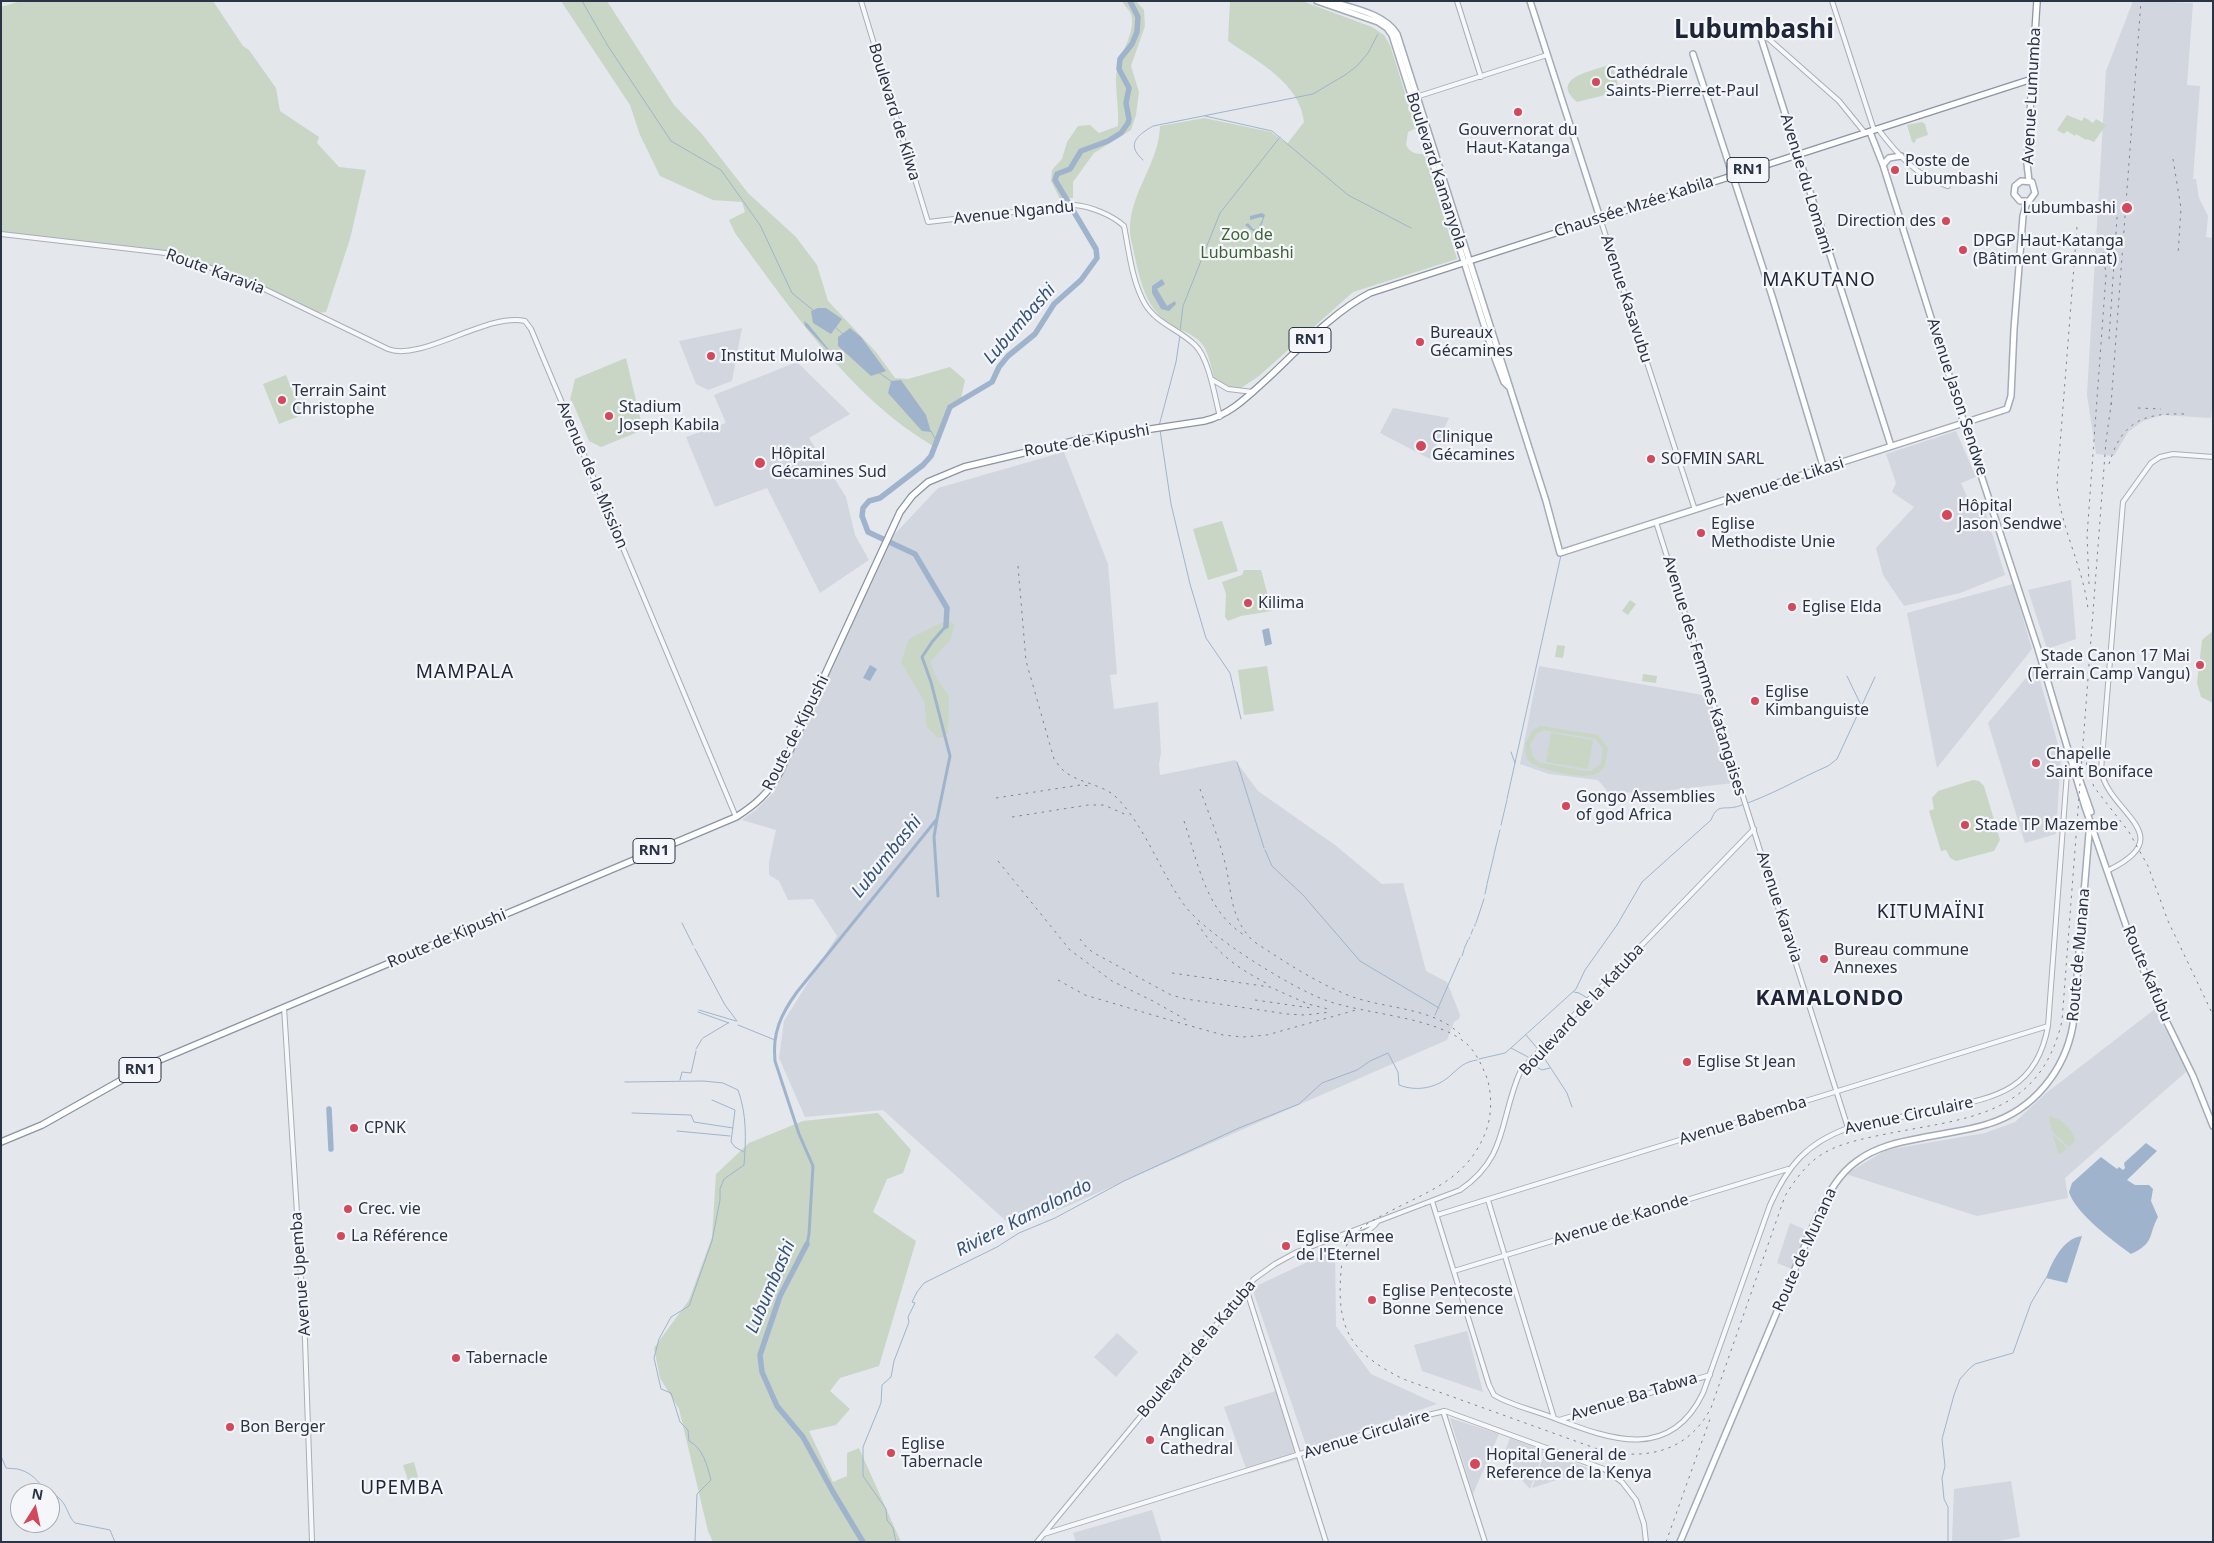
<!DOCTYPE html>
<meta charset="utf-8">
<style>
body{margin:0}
#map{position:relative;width:2214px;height:1543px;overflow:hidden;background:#e4e7ec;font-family:"Noto Sans",sans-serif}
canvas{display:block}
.frame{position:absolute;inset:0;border:2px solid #2b3445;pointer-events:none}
.north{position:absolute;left:10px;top:1483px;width:50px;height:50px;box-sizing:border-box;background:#f4f6f9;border:1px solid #a4a8b1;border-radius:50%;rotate:10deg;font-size:14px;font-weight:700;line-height:20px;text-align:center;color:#2b3445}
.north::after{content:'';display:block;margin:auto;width:18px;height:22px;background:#d1495b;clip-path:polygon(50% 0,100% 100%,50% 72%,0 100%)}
</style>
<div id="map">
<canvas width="2214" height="1543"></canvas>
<div class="frame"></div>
<div class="north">N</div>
</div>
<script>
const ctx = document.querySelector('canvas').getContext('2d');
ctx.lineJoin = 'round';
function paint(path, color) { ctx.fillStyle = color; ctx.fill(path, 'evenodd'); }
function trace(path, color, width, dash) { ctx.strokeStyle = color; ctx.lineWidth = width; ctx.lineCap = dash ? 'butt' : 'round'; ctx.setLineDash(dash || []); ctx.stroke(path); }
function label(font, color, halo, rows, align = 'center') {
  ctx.font = font + ' "Noto Sans",sans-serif'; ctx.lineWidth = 4.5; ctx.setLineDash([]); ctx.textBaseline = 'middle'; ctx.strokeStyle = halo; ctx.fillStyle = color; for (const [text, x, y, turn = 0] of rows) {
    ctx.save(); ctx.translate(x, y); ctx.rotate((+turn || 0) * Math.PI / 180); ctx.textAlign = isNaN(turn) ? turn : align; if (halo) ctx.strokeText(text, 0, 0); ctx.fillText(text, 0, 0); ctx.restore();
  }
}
paint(new Path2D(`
 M2133 1 2193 3 2187 85 2200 86 2193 179H2196L2199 198 2208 216 2206 237 2213 238V399L2211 418 2162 415 2143 421 2128 432 2114 456 2096 454 2087 395 2106 71Z
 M742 328 732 381 708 390 696 384 679 341Z
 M797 362 850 414 809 438 846 497 855 535 869 560 820 593 767 488 715 507 686 437 726 423 714 395Z
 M1393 408 1449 418 1430 459 1380 433Z
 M1956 431 1976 477 1961 483 1971 506 1983 504 2005 575 1960 593 1904 606 1883 575 1876 548 1914 507 1892 492 1896 483 1886 454Z
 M1064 452 1108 564 1117 674 1110 675 1114 709 1158 702 1161 753 1159 764 1160 775 1235 760 1258 791 1335 845 1382 884 1403 883 1426 971 1447 982 1460 1015 1459 1019 1454 1022 1447 1040 1015 1229 883 1110 805 1117 779 1058 784 1021 837 936 813 899 788 900 779 881 769 875V862L776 830 742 820 757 809 774 792 793 754 792 753 892 537 938 488Z
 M2071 580 2076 639 2047 649 2028 590Z
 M2013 584 2032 649 1937 768 1907 613Z
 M1539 666 1708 696 1733 783 1654 792 1609 793 1598 780 1549 774 1520 764Z
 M2036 666 2061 755 2056 834 2025 843 1988 723Z
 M2155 1009 2187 1071 2065 1178 2068 1198 1977 1216 1846 1174 1886 1150 1985 1133 2015 1122 2045 1094Z
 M1790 1223 1808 1231 1792 1269 1777 1263Z
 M1335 1249 1336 1326 1371 1374 1437 1404 1307 1448 1252 1288Z
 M1467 1331 1483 1392 1422 1371 1414 1345Z
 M1117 1333 1138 1352 1116 1377 1094 1357Z
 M1276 1391 1298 1459 1248 1474 1224 1407Z
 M1450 1418 1499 1434 1473 1494Z
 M1510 1438 1544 1451 1530 1489 1502 1459Z
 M1545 1452 1583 1466 1591 1469 1532 1488Z
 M2011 1481 2020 1537 1993 1542H1952L1954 1489Z
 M1152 1510 1162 1542H1076L1073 1533Z`), '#d2d6de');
paint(new Path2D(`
 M21 1H213L243 46 249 50 276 88 280 111 319 137 317 143 339 167 366 170 350 239 326 312 317 313 218 268 166 251 1 232V7Z
 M561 1H607L674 105 702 134 748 193 796 237 817 265 828 301 876 352 895 378 908 379 950 367 965 380 961 398 949 406 933 446C850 397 791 309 735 233L729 220 745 212 742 202 713 200 660 176 640 135 630 105Z
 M1122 1H1136L1144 10 1145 26 1131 66 1139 92 1136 115 1131 130 1094 153 1073 182V198L1060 199 1051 181 1052 170 1062 159 1067 142 1078 126 1090 125 1099 133 1118 126C1119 110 1116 95 1116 79 1116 57 1137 34 1131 14 1129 10 1124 5 1122 1Z
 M1230 1H1302L1372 27 1384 35 1390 45 1416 128 1408 132 1406 145C1410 153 1415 154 1424 154L1457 259 1353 292 1259 376 1238 390 1215 381C1212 371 1209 354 1203 345 1195 334 1179 330 1168 323 1145 306 1140 280 1134 253 1133 246 1130 238 1130 231 1129 193 1159 164 1160 126L1204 118 1271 132 1287 144 1304 122C1300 83 1258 62 1228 41Z
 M1609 65 1613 67 1619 88 1617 92 1577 102C1549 78 1592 71 1609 65Z
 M2067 115 2082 121 2084 117 2093 123 2096 119 2106 125 2094 142 2087 139 2086 140 2076 134 2075 136 2067 131 2064 134 2057 130Z
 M1922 122 1925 124 1928 135 1916 139 1915 143 1912 142 1907 125Z
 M626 358 643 430 601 447 589 441 572 401 570 400 575 379Z
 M286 375 302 415 279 424 263 384Z
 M1222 521 1238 571 1208 580 1193 529Z
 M1244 570H1261L1272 611 1241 616 1228 621 1225 617 1226 594 1222 582 1242 575Z
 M1630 600 1636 604 1628 615 1622 611Z
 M950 621 954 625 951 639 930 662 937 679 949 696 948 733 941 738 937 737 927 727 924 701 901 662 909 639 941 623Z
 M2213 631V703L2201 697 2197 683 2202 640Z
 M1557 645 1565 646 1563 658 1555 657Z
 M1267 666 1274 711 1244 715 1238 670Z
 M1643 674 1657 676 1656 683 1642 681Z
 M1541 726 1598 735 1608 748 1605 766C1602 770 1598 774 1593 775 1581 778 1535 770 1528 760 1525 755 1525 749 1525 744L1533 730ZM1543 730 1596 739 1603 749 1601 763 1591 771H1584L1538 762 1533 757 1530 745 1537 733Z
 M1551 733 1593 740 1588 769 1546 762Z
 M1973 780 1979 781 1984 786 2000 840 1994 851 1956 861 1950 858 1946 850 1941 851 1929 811 1934 809 1932 798 1938 791Z
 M878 1113 911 1150 903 1173 887 1179 873 1212 916 1241 879 1366 840 1378 830 1391 850 1409 836 1425 809 1431 833 1482 847 1476V1453L859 1448 901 1542H713L708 1531 679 1409 660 1378 654 1348 689 1300 712 1237 716 1174 749 1143 803 1121Z
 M2049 1116C2061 1119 2073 1128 2075 1141L2069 1147 2052 1131Z
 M2053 1135 2067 1148 2061 1154 2058 1153Z
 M414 1462 418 1477 408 1480 403 1465Z`), '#c9d6c5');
paint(new Path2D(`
 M1262 213 1265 215 1259 232H1254L1245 225 1248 223 1253 229H1258L1263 218 1261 217 1250 220V216Z
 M1162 279 1165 284 1157 289 1167 306 1175 301 1176 304 1169 311 1161 309 1152 293V286Z
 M818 308H826L842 319 831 334 813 323 811 311Z
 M804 321 808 324 839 362 805 326Z
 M850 328 861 337 886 371 871 376 838 346V337Z
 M901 380 926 415 931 432 922 431 888 393 891 381Z
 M1269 628 1272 644 1265 646 1262 630Z
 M870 665 877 669 870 681 863 678Z
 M2146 1143 2157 1151 2127 1180 2135 1185H2149L2153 1189 2151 1201 2158 1217C2148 1235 2155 1243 2131 1254 2112 1240 2076 1214 2069 1192L2072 1183 2101 1157 2117 1169 2119 1167 2123 1170 2125 1168 2124 1163Z
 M2082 1236 2067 1283 2046 1278C2052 1262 2063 1238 2082 1236Z`), '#9fb4cc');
trace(new Path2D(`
 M582 1 608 46 671 141 721 170 760 225 792 293 814 311
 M1205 116 1272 131 1348 195 1411 228
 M1143 160C1125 144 1138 135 1153 126L1313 94 1345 75 1357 66 1368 53 1378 34
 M835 327 843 334
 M1180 331 1183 306 1220 213 1280 137
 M878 372 891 381
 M1159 426 1176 362 1180 335
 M1160 430 1171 504 1190 584 1206 638 1230 673 1241 719
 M931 431 937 442
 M1847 676 1861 705
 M1511 752 1515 763
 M1237 762 1264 848
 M1507 799 1561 555
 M1501 825 1507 800
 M1499 833 1500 830
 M1265 850 1272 866 1303 895 1360 961 1439 1008
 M1494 854 1499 834
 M1487 884 1494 855
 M1485 894 1487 885
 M682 923 693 945
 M1476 923 1484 899
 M1475 926V924
 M1471 934 1473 929
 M1469 939 1470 937
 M695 949 725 1005 737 1021
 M1464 949 1468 940
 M1462 956 1464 950
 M1574 992 1579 993 1587 998
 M699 1010 736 1021
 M698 1012 729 1023
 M1435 1015 1460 958
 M738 1025 775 1040
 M1526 1035 1537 1048
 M703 1038 728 1023
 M1511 1048 1576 989 1585 970 1617 925 1642 882 1711 820C1718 802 1724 811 1739 806 1770 796 1798 779 1828 766L1837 759 1875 677
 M696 1049 702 1039
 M1541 1053 1567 1093 1572 1107
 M1479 1059 1505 1053 1511 1048 1528 1057
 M1535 1066 1542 1070 1550 1068
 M1529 1074 1535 1065 1533 1061
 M680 1080 682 1072 691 1073 696 1051
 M625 1082 703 1081 723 1083 738 1090C747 1115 746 1139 744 1165L724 1179 720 1189V1200L712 1241 689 1306 671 1317 659 1339 654 1358 661 1389 671 1393 680 1422 688 1430 689 1441C703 1448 707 1465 711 1480L697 1494 695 1542
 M712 1100 735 1110 731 1142 735 1147 744 1152
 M632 1113 691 1115 694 1122 733 1128
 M677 1131 730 1136
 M1 1456 6 1468C11 1469 16 1468 21 1470 33 1474 37 1481 45 1489 49 1494 56 1494 61 1500 67 1506 69 1518 75 1523L110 1530 115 1542
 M896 1542 893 1528 887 1520 886 1509 863 1476V1447L881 1403 882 1385 891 1377 894 1361 909 1322 908 1317 915 1303 912 1302 917 1292 924 1283 997 1247 1019 1233 1055 1218 1124 1181 1239 1128 1299 1104 1322 1083 1357 1070 1370 1061 1388 1053 1398 1072 1399 1085C1417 1092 1437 1088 1451 1075 1460 1067 1464 1062 1477 1060
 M1948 1542V1507L1944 1499 1942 1478 1945 1466 1942 1439 1954 1395 1960 1379 1969 1369 1975 1364 2013 1353 2031 1303 2046 1278`), '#9fb4cc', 1);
trace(new Path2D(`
 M937 819 934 837 938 896
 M807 1244 809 1234 813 1166 799 1134 775 1061C772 1033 781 1014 797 992L937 819 950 756 931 682 922 657 932 642 946 626`), '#9fb4cc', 3);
trace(new Path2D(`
 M946 626 947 608 915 554 868 532 862 516 863 508 869 501 880 498 923 465 931 456 950 407 992 382 999 367 1008 356 1035 334 1054 304 1081 280 1097 258 1096 249 1055 180 1057 174 1070 169 1081 151 1108 141 1121 133 1128 123 1129 119 1126 103 1129 88 1119 69 1120 59 1132 44 1137 32 1138 17 1130 1
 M329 1109 331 1149
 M807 1244 780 1296 760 1355 762 1372 777 1406 803 1437 833 1492 863 1542`), '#9fb4cc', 5.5);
const minor = new Path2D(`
 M861 1 928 222 1074 205C1090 206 1112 215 1124 226 1129 251 1132 282 1145 304 1157 324 1179 329 1195 345 1209 358 1215 398 1220 417
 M1457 1 1481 77
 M1832 1 1874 130
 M1762 33 1839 101 1865 133
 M1416 97 1547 55
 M1878 129C1897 154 1917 177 1948 186
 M1600 218 1695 510
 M1 234 174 254 256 285 388 349C421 362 488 312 525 321L531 329 736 817
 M1211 379 1228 389 1253 392
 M1656 522 1848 1128
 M2109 870C2181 835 2108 813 2101 770L2123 502 2151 463 2160 457 2173 454 2213 457
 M284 1007 305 1340 312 1542
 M1488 1200 1554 1418
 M1432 1201 1489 1385 1494 1395C1510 1405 1533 1410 1551 1417 1607 1438 1669 1464 1703 1393L1770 1205C1788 1165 1807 1143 1848 1128 1877 1122 1906 1116 1935 1110 1992 1098 2036 1093 2048 1026L2067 773 2069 768 2076 766
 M1437 1215 2048 1026
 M1331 1240C1345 1241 1370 1234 1378 1221
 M1454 1271 1788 1169
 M1246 1288 1326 1542
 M1443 1411 1485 1542
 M1559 1420 1710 1375
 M1044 1534 1415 1418 1445 1411 1604 1469 1622 1482 1636 1500 1644 1524 1646 1542
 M1037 1542 1254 1279 1275 1264 1297 1252 1460 1190C1509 1157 1499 1118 1521 1070L1754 829`);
const major = new Path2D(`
 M1317 1 1378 22 1387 28 1392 35 1493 353 1504 382 1508 386
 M1330 1C1351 8 1384 13 1397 34L1546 501 1560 553 2007 409 2011 396 2014 329 2023 216 2026 205 2035 193 2032 182 2021 181 2015 186 2014 194 2020 201H2028
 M1530 1 1600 218
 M1756 32a3 3 0 1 1 6 0a3 3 0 1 1-6 0Z
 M1760 35 1891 446
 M1693 54 1772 296 1824 469
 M1870 132 1883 165 1964 423 2038 649 2085 807 2131 940 2157 1002 2193 1076 2213 1126
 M1883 165 1889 158 1901 156
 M2029 181 2027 164 2032 79
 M2070 752 2091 812
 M1680 1542 1816 1219C1827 1197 1836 1176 1857 1161 1876 1147 1899 1142 1921 1138 1943 1133 1967 1131 1988 1124 2034 1110 2065 1070 2073 1025L2090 821`);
const highway = new Path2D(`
 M1 1142 42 1125 150 1064 736 817C755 805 769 793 780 772L900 512 912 496 928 482 964 467 1078 440 1204 421C1230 415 1248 396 1267 379 1297 351 1333 312 1370 293L2032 79 2037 1`);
trace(minor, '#a9aeb7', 6);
trace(major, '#a3abb8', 8);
trace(highway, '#8b94a3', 8);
trace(minor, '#f7f8fa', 4);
trace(major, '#fff', 5);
trace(highway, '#fff', 5.5);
trace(new Path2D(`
 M2173 159 2181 208 2178 255
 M2077 227 2057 484C2060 527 2083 566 2088 609
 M2109 339 2117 217
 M2111 405 2141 1
 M2138 408 2161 409
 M2109 464C2122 421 2143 413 2185 414
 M1018 566 1026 661 1054 759C1057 762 1059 767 1063 770 1078 784 1103 783 1118 799 1147 830 1160 872 1185 906 1208 936 1290 987 1325 1000 1365 1015 1437 1016 1468 1045 1477 1054 1482 1066 1487 1078 1492 1094 1492 1115 1486 1131 1467 1181 1427 1191 1385 1214 1375 1219 1364 1225 1356 1232 1345 1242 1342 1258 1341 1272 1336 1331 1352 1353 1403 1379L1603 1451C1649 1460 1688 1451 1711 1408L1785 1196C1793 1183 1802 1170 1814 1160 1832 1145 1857 1140 1881 1135 1963 1118 2039 1119 2062 1021L2106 441 2112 398
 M2089 584 2087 536 2106 275 2102 240
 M2086 755 2087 767 2094 787 2129 832 2148 866 2168 921 2213 1015
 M1200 789C1208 812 1218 836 1224 859 1233 892 1228 915 1253 941 1285 962 1315 982 1350 996 1385 1009 1432 1007 1460 1034
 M996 798 1080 785 1091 786
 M1012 817 1088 805H1104L1129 816
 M1184 821C1198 862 1205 910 1244 935
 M998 861 1070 950 1112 981 1153 1001 1190 1022
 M1197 923C1217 953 1234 966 1266 983
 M1080 939 1087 948 1094 953 1171 995 1186 999 1287 1014 1305 1015 1331 1012
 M1172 973 1270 987 1308 1004 1328 1009
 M1058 980 1085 995 1173 1021 1223 1035 1243 1037 1267 1035 1356 1010
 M1255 1000 1311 1008
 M1666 1542 1710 1419`), '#7d8696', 1, [2.5, 5]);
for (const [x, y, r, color] of [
 [1596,82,5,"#d1495b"],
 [1518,112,5,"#d1495b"],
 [1895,170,5,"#d1495b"],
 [2127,208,6,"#d1495b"],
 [1946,221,5,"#d1495b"],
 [1963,250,5,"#d1495b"],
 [1420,342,5,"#d1495b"],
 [711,356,5,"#d1495b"],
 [282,400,5,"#d1495b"],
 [609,416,5,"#d1495b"],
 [1421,446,6,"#d1495b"],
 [1651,459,5,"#d1495b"],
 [760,463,6,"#d1495b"],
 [1947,515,6,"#d1495b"],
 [1701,533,5,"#d1495b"],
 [1248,603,5,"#d1495b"],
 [1792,607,5,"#d1495b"],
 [2200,665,5,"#d1495b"],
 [1755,701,5,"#d1495b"],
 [2036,763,5,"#d1495b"],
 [1566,806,5,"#d1495b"],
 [1965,825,5,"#d1495b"],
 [1824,959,5,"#d1495b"],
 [1687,1062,5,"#d1495b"],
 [354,1128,5,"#d1495b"],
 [348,1209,5,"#d1495b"],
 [341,1236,5,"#d1495b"],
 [1286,1246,5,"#d1495b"],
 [1372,1300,5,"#d1495b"],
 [456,1358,5,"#d1495b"],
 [230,1427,5,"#d1495b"],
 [1150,1440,5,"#d1495b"],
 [891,1453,5,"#d1495b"],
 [1475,1464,6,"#d1495b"]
]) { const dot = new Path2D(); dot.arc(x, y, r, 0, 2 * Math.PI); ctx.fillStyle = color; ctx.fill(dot); trace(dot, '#f4f6f9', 2); }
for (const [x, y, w] of [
 [1748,170,42],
 [1310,340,42],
 [654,851,42],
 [140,1070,42]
]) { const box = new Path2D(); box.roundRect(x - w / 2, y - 12.5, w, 25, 4); ctx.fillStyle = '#f4f6f9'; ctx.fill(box); trace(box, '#2b3445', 1); }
label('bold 15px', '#2b3445', null, [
 ["RN1",1748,170],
 ["RN1",1310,340],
 ["RN1",654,851],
 ["RN1",140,1070]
]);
label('16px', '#2b3445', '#f4f6f9', [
 ["Cathédrale",1606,73],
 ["Saints-Pierre-et-Paul",1606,91],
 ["Gouvernorat du",1518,130,"center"],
 ["Haut-Katanga",1518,148,"center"],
 ["Poste de",1905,161],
 ["Lubumbashi",1905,179],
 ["Lubumbashi",2116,208,"right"],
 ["Direction des",1936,221,"right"],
 ["DPGP Haut-Katanga",1973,241],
 ["(Bâtiment Grannat)",1973,259],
 ["Bureaux",1430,333],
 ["Gécamines",1430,351],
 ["Institut Mulolwa",721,356],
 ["Terrain Saint",292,391],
 ["Christophe",292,409],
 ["Stadium",619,407],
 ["Joseph Kabila",619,425],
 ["Clinique",1432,437],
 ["Gécamines",1432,455],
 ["Hôpital",771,454],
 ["Gécamines Sud",771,472],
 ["SOFMIN SARL",1661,459],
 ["Hôpital",1958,506],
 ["Jason Sendwe",1958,524],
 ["Eglise",1711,524],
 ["Methodiste Unie",1711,542],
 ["Kilima",1258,603],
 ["Eglise Elda",1802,607],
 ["Stade Canon 17 Mai",2190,656,"right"],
 ["(Terrain Camp Vangu)",2190,674,"right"],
 ["Eglise",1765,692],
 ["Kimbanguiste",1765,710],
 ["Chapelle",2046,754],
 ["Saint Boniface",2046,772],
 ["Gongo Assemblies",1576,797],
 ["of god Africa",1576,815],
 ["Stade TP Mazembe",1975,825],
 ["Bureau commune",1834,950],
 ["Annexes",1834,968],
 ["Eglise St Jean",1697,1062],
 ["CPNK",364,1128],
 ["Crec. vie",358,1209],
 ["La Référence",351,1236],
 ["Eglise Armee",1296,1237],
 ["de l'Eternel",1296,1255],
 ["Eglise Pentecoste",1382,1291],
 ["Bonne Semence",1382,1309],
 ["Tabernacle",466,1358],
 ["Bon Berger",240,1427],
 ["Anglican",1160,1431],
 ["Cathedral",1160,1449],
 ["Eglise",901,1444],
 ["Tabernacle",901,1462],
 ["Hopital General de",1486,1455],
 ["Reference de la Kenya",1486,1473]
], 'left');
label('16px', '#2b3445', '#f4f6f9', [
 ["Avenue Lumumba",2032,96,-87],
 ["Boulevard de Kilwa",894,112,73],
 ["Boulevard Kamanyola",1436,171,72],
 ["Avenue du Lomami",1806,184,73],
 ["Chaussée Mzée Kabila",1634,207,-18],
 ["Avenue Ngandu",1014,213,-6],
 ["Route Karavia",215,272,20],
 ["Avenue Kasavubu",1626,299,72],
 ["Avenue Jason Sendwe",1957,397,72],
 ["Route de Kipushi",1087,441,-10],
 ["Avenue de la Mission",592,475,67],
 ["Avenue de Likasi",1784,482,-18],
 ["Avenue des Femmes Katangaises",1704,676,73],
 ["Route de Kipushi",796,733,-63],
 ["Avenue Karavia",1779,907,72],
 ["Route de Kipushi",447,939,-23],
 ["Route de Munana",2079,955,-85],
 ["Route Kafubu",2147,974,67],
 ["Boulevard de la Katuba",1582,1010,-47],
 ["Avenue Circulaire",1909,1116,-12],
 ["Avenue Babemba",1743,1121,-17],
 ["Avenue de Kaonde",1621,1220,-17],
 ["Route de Munana",1805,1250,-66],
 ["Avenue Upemba",301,1274,-94],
 ["Boulevard de la Katuba",1197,1349,-50],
 ["Avenue Ba Tabwa",1634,1397,-17],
 ["Avenue Circulaire",1367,1435,-17]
]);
label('16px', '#3f6138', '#f4f6f9', [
 ["Zoo de",1247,235],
 ["Lubumbashi",1247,253]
]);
label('italic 18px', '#34527a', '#f4f6f9', [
 ["Lubumbashi",1020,324,-49],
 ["Lubumbashi",887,857,-51],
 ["Riviere Kamalondo",1024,1218,-27],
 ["Lubumbashi",771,1287,-67]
]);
ctx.letterSpacing = '1px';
label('19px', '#1d2536', '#f4f6f9', [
 ["MAKUTANO",1819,281],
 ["MAMPALA",465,673],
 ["KITUMAÏNI",1931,913],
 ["UPEMBA",402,1489]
]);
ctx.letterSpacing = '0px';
ctx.letterSpacing = '1px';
label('bold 21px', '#1d2536', '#f4f6f9', [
 ["KAMALONDO",1830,999]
]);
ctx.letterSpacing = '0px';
label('bold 26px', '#1d2536', '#f4f6f9', [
 ["Lubumbashi",1754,31]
]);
</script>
